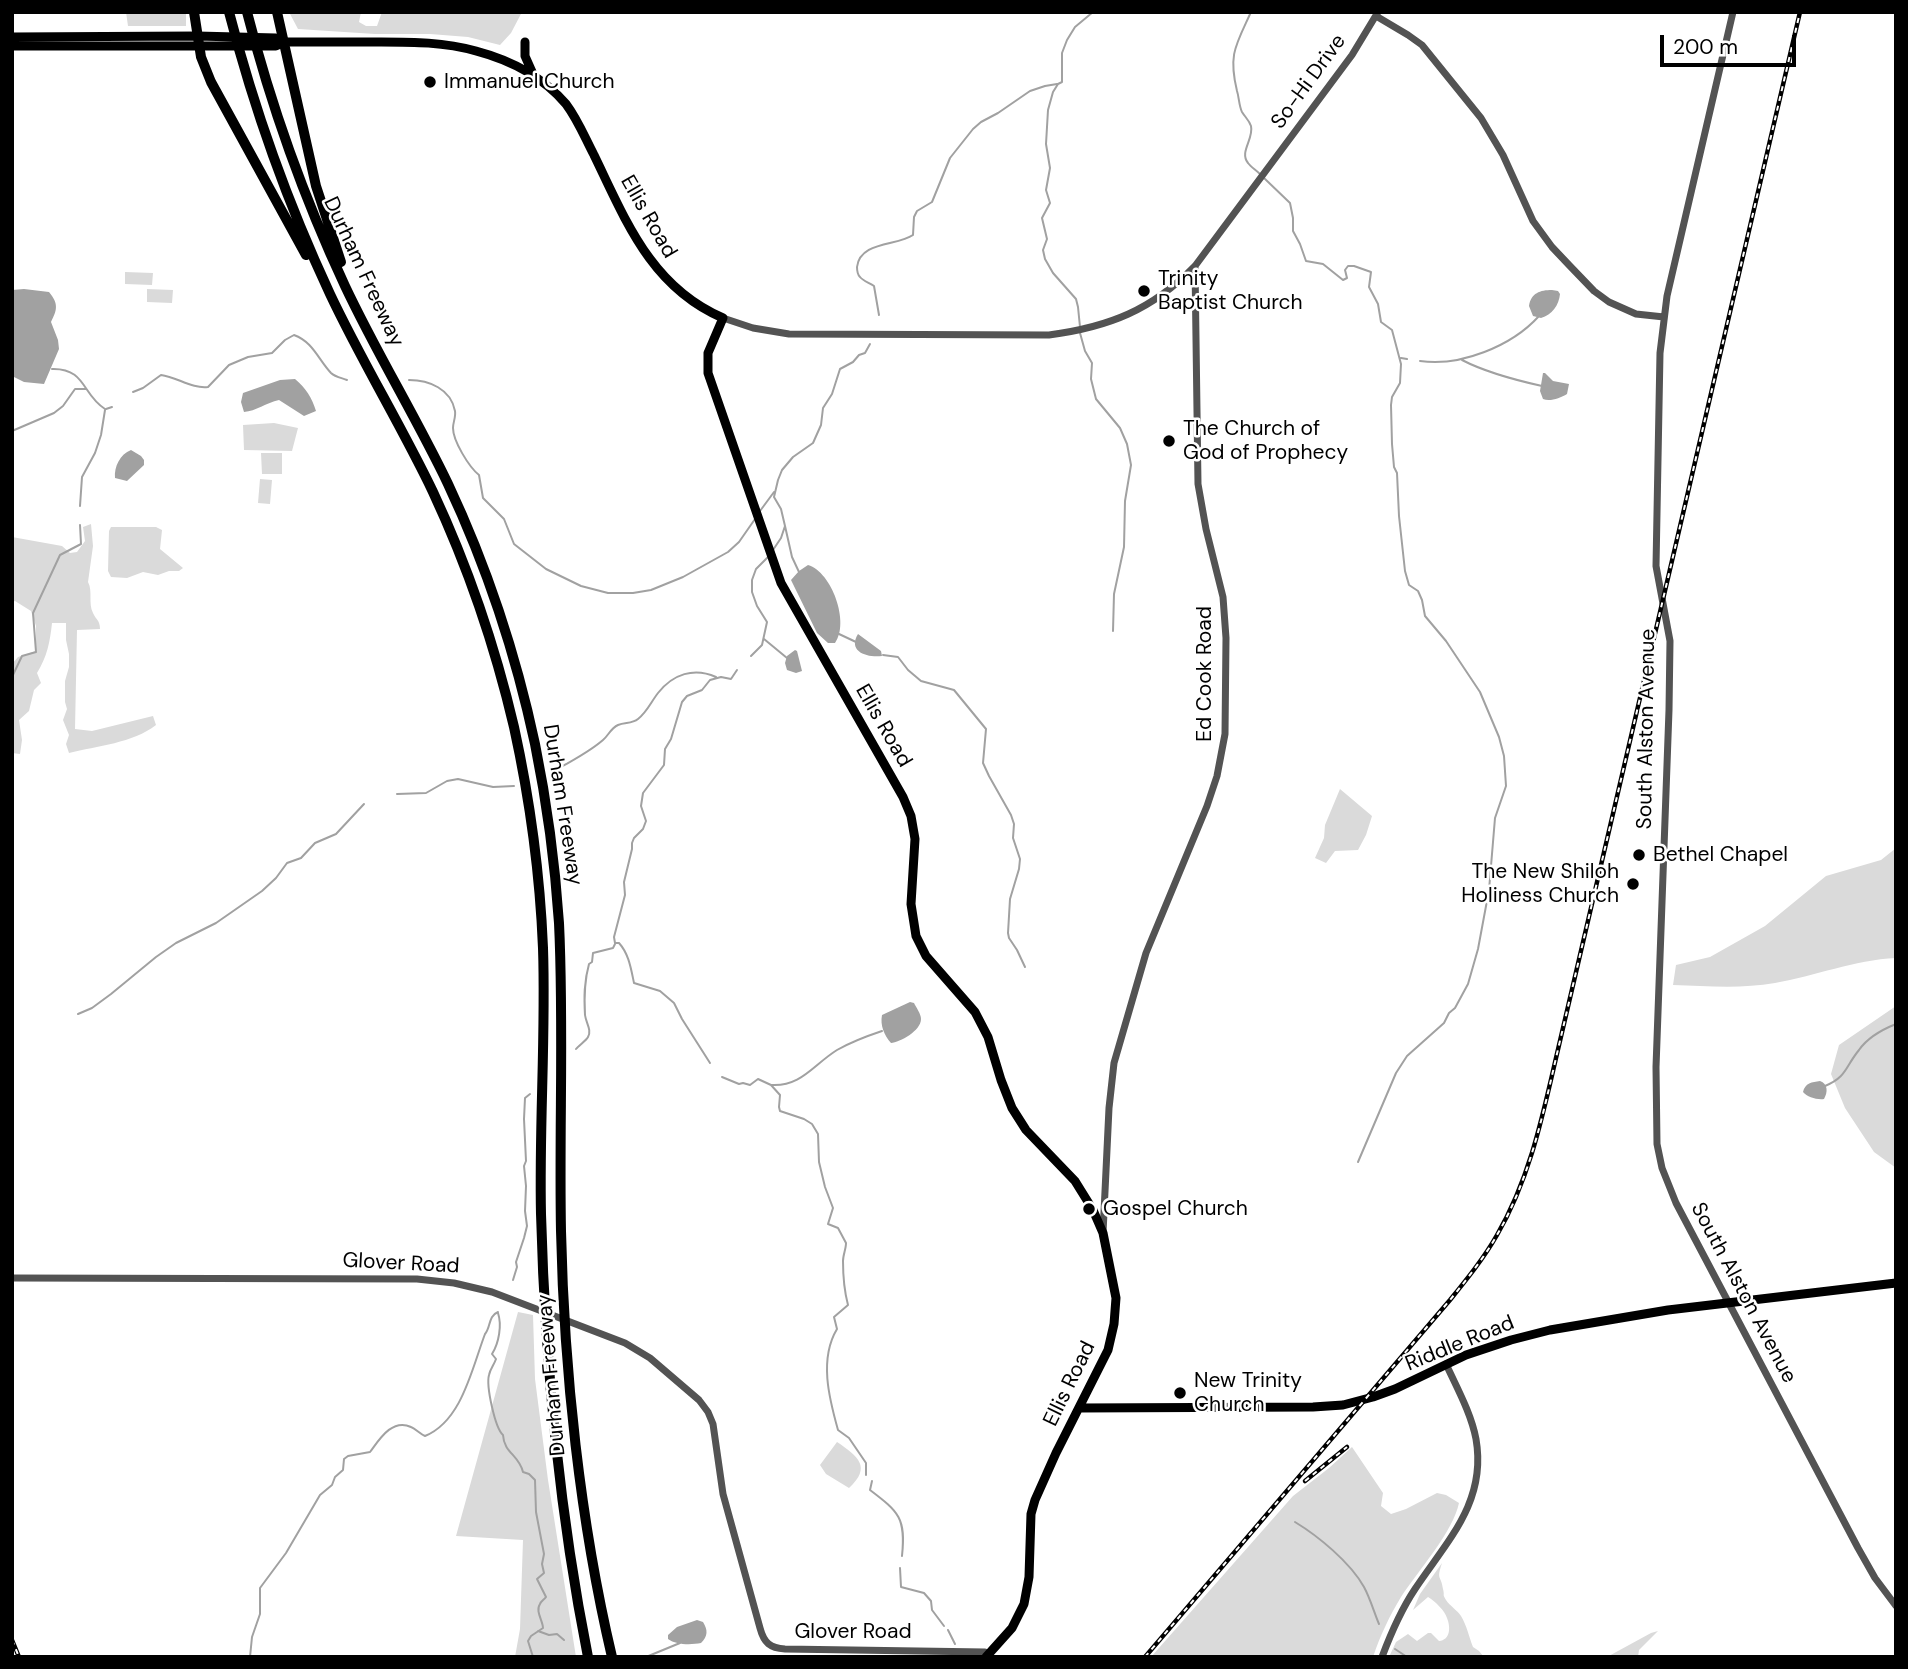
<!DOCTYPE html>
<style>
body{margin:0}
#map{position:relative;width:1908px;height:1669px;overflow:hidden;background:#fff;font-family:"DM Sans",sans-serif}
canvas{display:block}
.frame{position:absolute;inset:0;border:14px solid #000;pointer-events:none}
.scale{position:absolute;left:1660px;top:35px;width:136px;height:32px;box-sizing:border-box;border:4px solid #000;border-top:0;padding-left:9px;font-size:21px;line-height:24px;white-space:nowrap;color:#000;-webkit-text-stroke:5px #fff;paint-order:stroke}
</style>
<div id="map">
<canvas width="1908" height="1669"></canvas>
<div class="frame"></div>
<div class="scale">200 m</div>
</div>
<script>
const ctx = document.querySelector('canvas').getContext('2d');
ctx.lineJoin = 'round';
function paint(path, color) { ctx.fillStyle = color; ctx.fill(path, 'evenodd'); }
function trace(path, color, width, dash) { ctx.strokeStyle = color; ctx.lineWidth = width; ctx.lineCap = dash ? 'butt' : 'round'; ctx.setLineDash(dash || []); ctx.stroke(path); }
function label(font, color, halo, rows, align = 'center') {
  ctx.font = font + ' "DM Sans",sans-serif'; ctx.lineWidth = 5; ctx.setLineDash([]); ctx.textBaseline = 'middle'; ctx.strokeStyle = halo; ctx.fillStyle = color; for (const [text, x, y, turn = 0] of rows) {
    ctx.save(); ctx.translate(x, y); ctx.rotate((+turn || 0) * Math.PI / 180); ctx.textAlign = isNaN(turn) ? turn : align; if (halo) ctx.strokeText(text, 0, 0); ctx.fillText(text, 0, 0); ctx.restore();
  }
}
paint(new Path2D(`
 M126 12H186V26H128Z
 M289 12H361L359 22 366 26H377L382 12H522L511 33 500 45 468 37 430 34H375L298 29Z
 M125 272 153 273 152 285 125 284Z
 M147 289 173 290 172 303 147 302Z
 M274 423 298 428 292 451 244 450 243 425Z
 M261 453H282V474H262Z
 M260 479 272 480 270 504 258 503Z
 M91 524 93 546 88 582C93 591 88 603 93 613 96 620 100 620 100 629L77 630 75 729 92 731 153 716 156 725C133 743 97 746 69 753L66 744 69 735 63 720 67 709 65 702V681L69 667V654L66 640V623H52C50 642 47 657 37 673L41 683 34 690 29 711 19 720 22 740 20 754 12 753V664L18 657 36 651V626L31 611 15 601 12 602V537L62 546 70 553 77 552 85 541 83 527Z
 M111 527H156L162 530 160 549 183 568 179 571H169L158 575 143 572 127 578 111 577 108 571 109 531Z
 M1340 789 1372 816 1366 835 1358 850 1335 851 1326 863 1315 858 1324 838 1325 825Z
 M1896 848V958C1854 960 1815 976 1775 983 1741 989 1707 986 1673 985L1676 965 1710 957 1765 926 1826 876 1881 860Z
 M1896 1006V1168L1874 1152 1845 1108 1831 1074 1839 1045Z
 M518 1312 533 1315 535 1379 548 1480 576 1657H515L520 1629 523 1540 456 1536Z
 M837 1442C858 1456 872 1467 849 1488L826 1474 820 1465Z
 M1352 1447 1383 1493 1381 1506 1391 1514 1406 1509 1437 1493 1446 1495 1459 1503C1453 1532 1418 1571 1401 1597 1390 1615 1380 1636 1373 1657H1151L1293 1496 1329 1468Z
 M1442 1563C1436 1581 1441 1574 1443 1589 1445 1597 1442 1593 1446 1600 1450 1606 1457 1610 1461 1616 1467 1626 1469 1637 1473 1647L1479 1651 1484 1657H1389L1396 1642 1408 1634 1417 1641 1428 1633H1431L1439 1641C1450 1640 1451 1628 1447 1618 1445 1611 1435 1601 1428 1597L1413 1610 1420 1594Z
 M1658 1631 1639 1650 1638 1657H1607L1651 1633Z`), '#dadada');
paint(new Path2D(`
 M24 289 49 292C59 304 57 310 51 322L58 340 59 349 44 384 24 382 12 376V290Z
 M1552 290 1558 291 1560 294C1559 305 1552 315 1541 318L1533 316 1529 306C1531 293 1540 290 1552 290Z
 M1543 373H1545L1553 381 1569 384 1567 394C1560 398 1550 402 1543 399L1540 391Z
 M295 379C306 388 312 398 316 411L304 416 279 400C266 403 256 411 244 412L241 402 243 393 280 380Z
 M131 450 141 456 144 460V465L127 481 115 478C114 467 120 454 131 450Z
 M808 565C832 572 850 623 835 643H828L817 633 791 580 799 571Z
 M858 634 881 651 882 656C868 658 847 652 858 634Z
 M795 650 797 651 802 671 796 673 787 670 785 663 787 656Z
 M910 1002 914 1003C916 1007 921 1014 921 1019 921 1031 900 1042 891 1043 884 1035 880 1025 882 1015Z
 M1820 1081C1828 1084 1828 1092 1824 1099 1817 1100 1807 1097 1803 1092 1805 1083 1812 1082 1820 1081Z
 M697 1620 703 1622C708 1630 708 1636 701 1643 691 1645 676 1645 668 1639V1635L677 1627Z`), '#a1a1a1');
trace(new Path2D(`
 M1251 12C1236 45 1228 54 1237 91 1239 97 1239 106 1242 112 1245 117 1249 120 1251 126 1254 139 1239 152 1248 163 1251 167 1256 170 1260 174
 M1264 178 1290 203 1293 218V231L1300 244 1306 261 1323 264 1343 280 1347 278 1345 270 1348 266H1354L1371 272 1369 287 1378 304 1381 322 1392 330 1401 364 1400 383 1392 397 1391 405 1392 444 1394 467 1397 473 1399 516 1405 571 1409 585 1418 591 1422 600 1425 616 1446 641 1480 692 1499 737 1504 756 1506 786 1495 818 1489 890 1478 949 1468 984 1455 1008 1449 1013 1444 1023 1407 1056 1396 1073 1358 1162
 M879 315 874 286C870 283 863 281 860 277 857 274 857 270 857 267 860 241 897 246 913 235L914 217 917 211 932 202 950 158 973 129 981 122 998 113 1030 91 1045 86 1057 84
 M1080 327 1078 307 1076 299 1053 273 1045 259 1043 250 1047 239 1042 218 1050 203 1046 190 1050 168 1046 144 1048 110 1053 92 1058 84 1062 82V53L1067 40 1075 27 1093 12
 M1080 333 1085 351 1092 363 1091 379 1096 399 1120 428 1127 444 1131 465 1125 501 1124 547 1114 594 1113 631
 M1401 358 1407 359
 M1462 360C1487 373 1515 380 1542 386
 M1420 361C1460 367 1512 346 1539 316
 M52 369C86 368 82 395 105 409
 M409 380C429 380 451 389 455 411 456 417 453 422 453 428 453 441 469 467 479 475L483 498 504 519 514 544 546 569 581 586 608 593H633L651 590 683 577 728 552 739 542 755 519
 M133 392 143 388 161 375C177 377 192 389 208 387L229 365 248 357 272 353 285 340 294 335C313 342 318 359 331 373 335 377 342 378 347 380
 M106 409 112 407
 M12 431 54 413 63 406 75 389H86
 M80 506 82 477 95 453 101 435 105 410
 M760 511 774 492
 M785 526 792 557 799 572
 M773 550 781 538 785 526 781 509 774 497 778 480 782 470 793 457 813 443 821 425 823 408 832 394 840 369 853 362 859 355 865 353 870 344
 M839 634 856 642
 M764 639 787 658
 M883 655 898 657 908 670 921 681 954 690 986 729 983 763 989 776 1011 815 1014 824 1013 838 1020 859 1019 869 1010 899 1008 933 1009 938 1017 950 1025 967
 M751 656 762 645 767 622 757 606 752 592V580L756 569 768 557
 M12 677 22 656 36 652 33 613 60 555 81 544 80 525
 M552 772C568 763 588 753 603 740 608 736 611 728 618 725 625 722 632 724 638 719 647 712 651 702 658 693 673 674 694 667 716 677
 M397 794 426 793 447 781 458 779 493 787 514 786
 M615 943 614 937 625 895 624 882 632 849V843L634 838 643 829 646 821 641 806 643 793 664 765 665 749 671 739 682 702 687 696 702 690 710 680 721 677 731 679 737 670
 M616 943H619C629 954 631 969 634 983L660 991 674 1003 682 1019 710 1063
 M78 1014 92 1008 111 994 156 957 176 943 216 923 262 891 276 878 287 863 301 858 315 843 336 834 364 804
 M576 1049C579 1045 586 1041 588 1037 592 1030 586 1023 585 1015 584 997 584 982 589 964L592 962 593 953 613 948 615 944
 M722 1077 739 1084 743 1083 750 1085 758 1079 771 1085 780 1095 779 1107 780 1111 804 1119 812 1124 818 1134 819 1162 825 1187 833 1208 828 1224 838 1228 846 1243C846 1249 843 1255 843 1261 843 1276 844 1290 848 1305L834 1317 837 1329C819 1359 829 1398 838 1430L849 1438 866 1463V1475
 M771 1085C801 1087 813 1065 837 1050 851 1042 867 1036 882 1031
 M1825 1086C1847 1077 1845 1067 1859 1050 1868 1037 1881 1030 1896 1024
 M513 1280 517 1267 516 1262 524 1238 527 1226 525 1211 526 1186 524 1166 526 1161 524 1119 525 1098 530 1094
 M498 1313C502 1325 499 1343 492 1354L496 1359C494 1365 490 1369 489 1375 486 1386 495 1428 503 1435 504 1453 519 1455 523 1472L529 1474 535 1480 536 1512 544 1554 542 1564 544 1573 537 1579 546 1597C544 1600 541 1601 540 1604 535 1611 543 1621 543 1628L531 1636 528 1641 533 1657
 M872 1481 870 1490C899 1512 906 1518 902 1556
 M1295 1522C1318 1536 1350 1562 1364 1587 1370 1598 1374 1612 1379 1624
 M900 1568 901 1587 924 1593 931 1601 932 1610 944 1626
 M948 1630 955 1644
 M538 1631 549 1635 557 1634 564 1640
 M1395 1649 1407 1657
 M250 1657 252 1637 260 1614V1588L286 1553 320 1495 332 1485 335 1477 343 1470 344 1459 348 1456 370 1452C379 1440 392 1418 411 1427 416 1429 420 1434 425 1436 462 1421 472 1368 485 1334 491 1327 488 1316 498 1312
 M646 1657 680 1643`), '#a1a1a1', 2);
trace(new Path2D(`
 M1733 12 1667 296 1660 353 1656 566 1670 641 1669 710 1656 1067 1657 1144 1662 1168 1676 1203 1858 1548 1875 1578 1896 1606
 M1376 16 1408 35 1422 45 1481 118 1503 155 1533 221 1552 247 1569 265 1594 291 1609 302 1636 314 1664 317
 M723 318 753 328 789 334 1049 335C1109 327 1152 310 1195 266L1352 55 1378 12
 M1103 1233 1109 1108 1114 1063 1146 953 1207 806 1217 776 1225 734 1226 638 1223 597 1206 529 1198 484 1195 266
 M12 1278 417 1279 454 1283 492 1292 625 1343 650 1358 699 1400 708 1412 713 1424 723 1494 760 1628C764 1643 770 1648 785 1649L985 1652 988 1653
 M1382 1657C1391 1633 1401 1610 1415 1589 1447 1541 1487 1502 1476 1439 1471 1413 1457 1388 1446 1364`), '#535353', 7);
trace(new Path2D(`
 M12 37 197 36 276 38 285 42
 M525 42V56L533 74
 M12 46H276L285 42C317 42 349 42 381 42 413 42 444 42 476 51 510 60 542 76 566 104 578 120 585 138 594 155 626 221 651 287 723 318L708 353V373L781 583 903 797 911 816 915 839 911 904 916 936 926 956 975 1012 988 1037 1001 1080 1012 1108 1026 1130 1075 1181 1093 1210 1103 1233 1116 1298 1114 1324 1108 1350 1056 1453 1035 1500 1031 1514 1029 1577 1024 1604 1012 1628 986 1657
 M1079 1408 1313 1407 1343 1405 1373 1397 1395 1389 1466 1355 1511 1340 1550 1330 1668 1310 1896 1283`), '#000', 9);
trace(new Path2D(`
 M194 12 201 57 211 82 306 255
 M229 12C254 109 288 204 330 294 362 362 401 425 433 492 468 567 495 646 514 727 530 800 540 874 543 948 546 1036 539 1125 541 1214 545 1362 559 1511 588 1657
 M247 12C271 106 304 198 345 286 377 354 416 417 448 484 487 567 516 655 535 744 547 803 555 863 559 923 564 1025 559 1129 561 1231 564 1371 580 1521 612 1657
 M277 12 316 186 341 262`), '#000', 10);
const rail = new Path2D(`
 M1305 1481 1347 1447
 M12 1640 19 1657
 M1145 1657 1450 1300C1467 1279 1484 1258 1497 1235 1529 1180 1542 1119 1556 1058L1800 12`);
trace(rail, '#000', 4.5);
trace(rail, '#fff', 2, [5]);
for (const [x, y, r, color] of [
 [430,82,7,"#000"],
 [1144,291,7,"#000"],
 [1169,441,7,"#000"],
 [1639,855,7,"#000"],
 [1633,884,7,"#000"],
 [1089,1209,7,"#000"],
 [1180,1393,7,"#000"]
]) { const dot = new Path2D(); dot.arc(x, y, r, 0, 2 * Math.PI); ctx.fillStyle = color; ctx.fill(dot); trace(dot, '#fff', 2.5); }
label('21px', '#000', '#fff', [
 ["Immanuel Church",444,82],
 ["Trinity",1158,279],
 ["Baptist Church",1158,303],
 ["The Church of",1183,429],
 ["God of Prophecy",1183,453],
 ["Bethel Chapel",1653,855],
 ["The New Shiloh",1619,872,"right"],
 ["Holiness Church",1619,896,"right"],
 ["Gospel Church",1103,1209],
 ["New Trinity",1194,1381],
 ["Church",1194,1405]
], 'left');
label('21px', '#000', '#fff', [
 ["So-Hi Drive",1309,82,-54],
 ["Ellis Road",648,217,60],
 ["Durham Freeway",363,272,65],
 ["Ed Cook Road",1205,674,-90],
 ["Ellis Road",883,726,60],
 ["South Alston Avenue",1647,729,-89],
 ["Durham Freeway",562,805,81],
 ["Glover Road",401,1264,3],
 ["South Alston Avenue",1743,1293,62],
 ["Riddle Road",1460,1344,-22],
 ["Durham Freeway",552,1375,-95],
 ["Ellis Road",1070,1384,-64],
 ["Glover Road",853,1632]
]);
</script>
